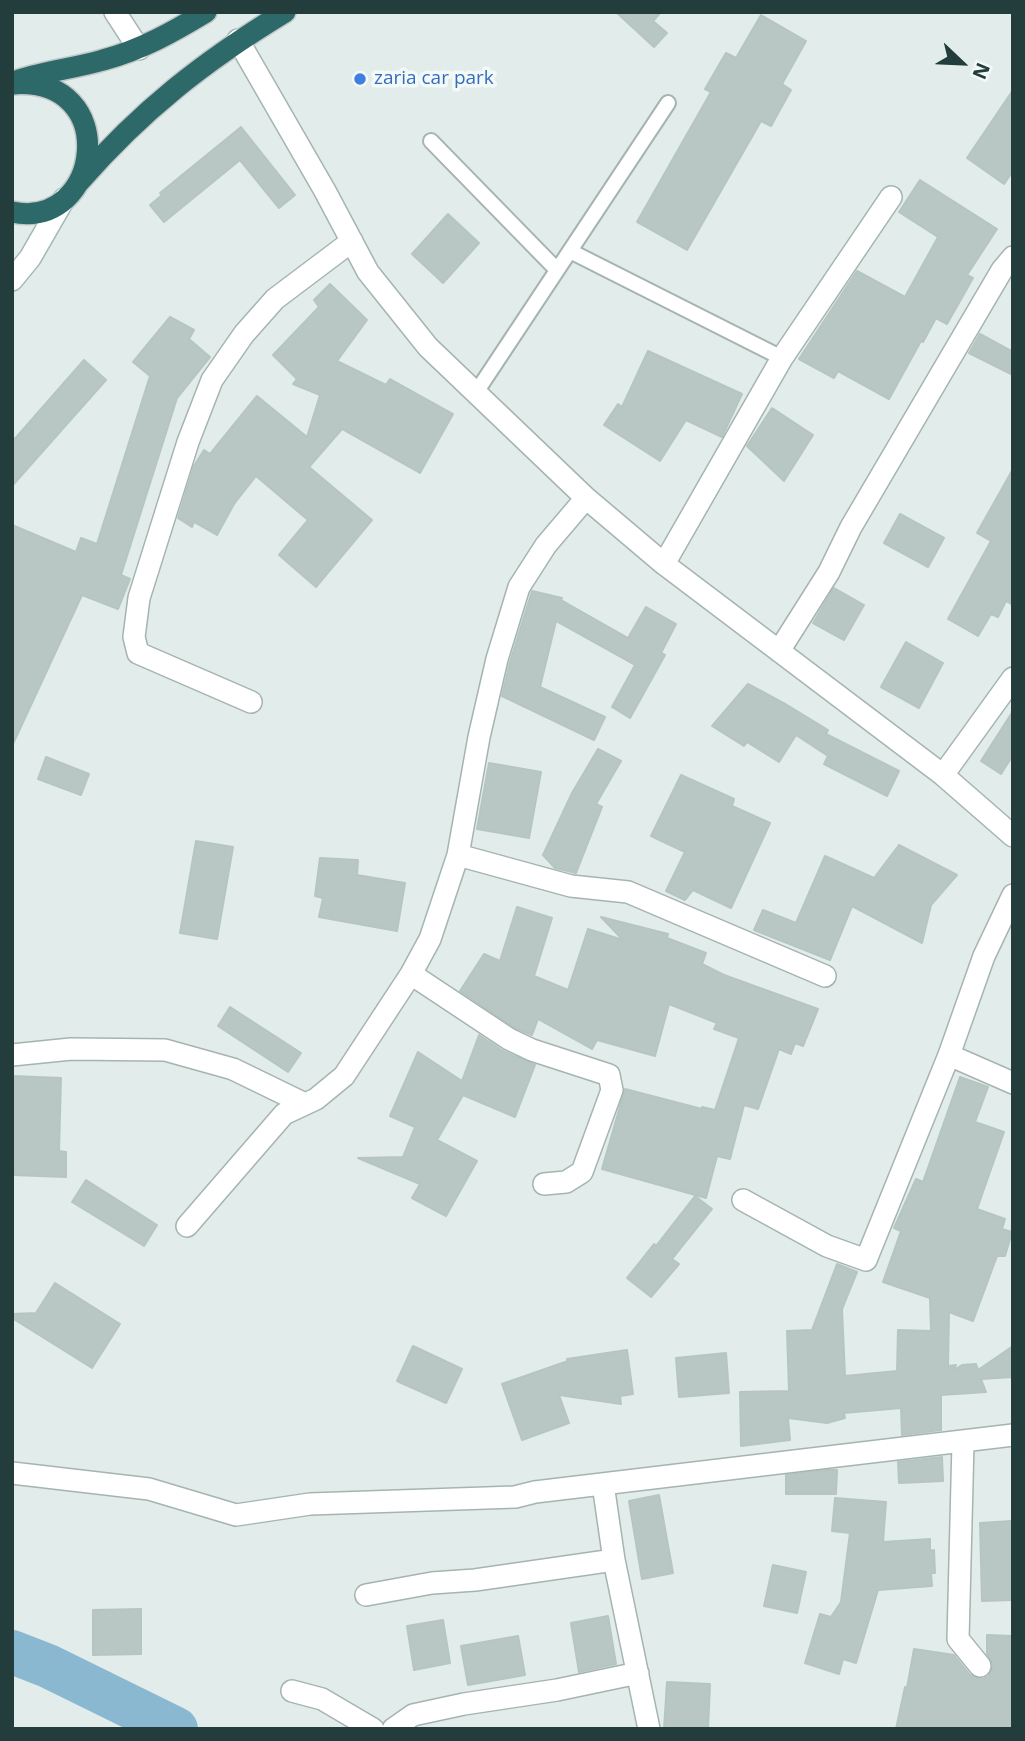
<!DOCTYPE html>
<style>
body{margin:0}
#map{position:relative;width:1025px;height:1741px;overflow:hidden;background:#e2ecea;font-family:"Open Sans",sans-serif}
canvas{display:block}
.frame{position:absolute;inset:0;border:14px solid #223d3b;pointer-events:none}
.north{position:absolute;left:927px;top:28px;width:70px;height:70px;-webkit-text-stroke:5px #f3f9f7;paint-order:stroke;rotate:113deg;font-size:19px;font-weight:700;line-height:28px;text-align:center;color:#223d3b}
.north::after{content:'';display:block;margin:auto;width:24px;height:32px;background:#223d3b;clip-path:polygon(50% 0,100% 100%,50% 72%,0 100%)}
</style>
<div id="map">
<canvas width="1025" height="1741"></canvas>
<div class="frame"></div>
<div class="north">N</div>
</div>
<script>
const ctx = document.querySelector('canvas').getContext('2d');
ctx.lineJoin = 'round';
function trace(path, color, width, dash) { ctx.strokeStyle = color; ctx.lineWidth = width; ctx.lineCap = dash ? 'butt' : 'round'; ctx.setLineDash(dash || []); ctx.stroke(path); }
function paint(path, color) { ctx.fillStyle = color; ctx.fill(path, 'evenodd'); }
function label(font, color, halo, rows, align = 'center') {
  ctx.font = font + ' "Open Sans",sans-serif'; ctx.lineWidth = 7; ctx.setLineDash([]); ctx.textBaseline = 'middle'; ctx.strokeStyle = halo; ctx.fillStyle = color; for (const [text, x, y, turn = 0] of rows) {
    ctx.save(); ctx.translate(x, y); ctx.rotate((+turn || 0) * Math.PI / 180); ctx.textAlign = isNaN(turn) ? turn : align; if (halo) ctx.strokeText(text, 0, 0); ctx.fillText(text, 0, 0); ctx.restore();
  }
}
trace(new Path2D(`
 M12 1652 48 1666 176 1729`), '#8bb8d1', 44);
const building = new Path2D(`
 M616 12H661L653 21 667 33 654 47Z
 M761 15 806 41 782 84 791 90 771 126 761 121 687 250 637 222 711 92 705 89 726 53 736 58Z
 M1013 90V171L1004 184 967 158Z
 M241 127 295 195 279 208 240 160 164 222 150 205 162 195 160 193Z
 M920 180 997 229 967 275 973 278 947 324 936 318 923 342 921 341 889 399 838 371 834 378 799 359 857 271 905 297 938 237 899 212Z
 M448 214 479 243 443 283 412 254Z
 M330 284 367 320 337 361 386 385 390 379 453 414 420 473 342 429 309 467 372 520 316 587 279 555 308 520 256 476 234 504 217 535 194 522 192 527 178 518 194 466 204 450 210 454 257 396 307 437 320 395 293 384 297 379 273 355 319 307 314 300Z
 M170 317 194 330 189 339 210 357 177 398 121 575 130 579 118 609 82 595 12 746V525L76 552 81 538 97 544 150 376 133 362Z
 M980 334 1013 352V375L969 353Z
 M648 351 742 394 722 437 686 420 660 461 604 425 618 404 622 407Z
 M84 360 106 380 12 486V442Z
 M772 408 813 435 784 481 747 446Z
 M1013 469V605L1006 601 998 617 991 614 978 636 948 619 991 541 977 533Z
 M900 514 944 538 928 567 884 543Z
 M834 588 864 605 844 640 813 623Z
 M532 591 562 598 561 600 628 638 646 607 676 624 661 653 665 655 630 718 612 707 635 665 556 621 540 687 605 717 594 740 502 696 510 662Z
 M906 642 943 663 919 708 881 687Z
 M748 684 787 705 828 730 826 734 899 771 887 796 824 764 828 756 796 735 779 762 747 742 744 746 712 726Z
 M1013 711V755L1001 774 981 761Z
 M598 749 621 761 596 804 602 807 576 873 555 868 543 855 572 793Z
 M46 757 89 774 81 795 38 779Z
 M489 763 541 772 529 838 477 829Z
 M681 775 734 799 732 806 770 823 731 908 693 890 685 900 666 891 685 852 651 836Z
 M196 841 233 847 217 939 180 933Z
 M899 845 957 875 931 905 922 943 852 906 830 960 754 930 763 910 796 923 825 856 874 878Z
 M320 858 358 860 357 875 405 883 397 931 319 917 323 898 315 896Z
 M517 907 552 918 534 976 568 990 588 929 623 940 601 917 668 934 667 938 706 953 702 964 724 975 818 1009 803 1046 795 1043 791 1054 779 1049 758 1109 744 1105 730 1159 717 1156 706 1198 602 1169 625 1089 702 1109V1107L715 1110 739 1038 714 1029 717 1023 669 1004 655 1056 597 1040 592 1049 538 1019 532 1035 515 1028 460 991 484 954 500 961Z
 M230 1007 301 1053 288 1072 218 1026Z
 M479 1035 503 1051 535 1065 515 1117 463 1095 437 1140 477 1161 446 1216 412 1198 420 1184 358 1158 403 1157 415 1127 390 1116 418 1052 462 1081Z
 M13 1076 61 1078 59 1151 66 1152V1177L12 1175Z
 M960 1077 988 1087 975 1122 1004 1132 977 1209 1005 1219 1002 1229 1012 1232 1005 1256H997L973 1321 949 1312 948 1366 956 1365 954 1370 962 1365 976 1364 978 1370 1013 1346V1377L981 1379 986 1392 941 1395V1430L902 1435 901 1408 844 1413 845 1418 827 1423 788 1418 790 1440 741 1446 740 1392 789 1391 787 1331 812 1330 837 1264 857 1272 842 1309 845 1376 897 1371 898 1330 931 1331 930 1298 883 1282 901 1231 894 1228 916 1179 923 1182Z
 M86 1180 157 1225 144 1246 72 1202Z
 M695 1196 712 1209 672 1259 679 1264 651 1297 627 1278 654 1244 656 1246Z
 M55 1283 120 1324 92 1368 12 1318V1314L36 1313Z
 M413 1346 462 1369 446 1403 397 1381Z
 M627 1350 633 1394 620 1396 621 1404 559 1395 569 1423 522 1440 502 1384 568 1361 567 1359Z
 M726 1353 729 1393 679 1397 676 1358Z
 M942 1457 943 1481 899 1483 898 1462Z
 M827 1470H837L836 1494H786V1475Z
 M659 1495 673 1573 642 1579 629 1501Z
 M835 1498 886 1502 883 1542 930 1539V1551L934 1550 935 1573H931L932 1586 878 1590 856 1663 843 1659 839 1674 805 1663 820 1614 831 1617 841 1602 850 1533 832 1531Z
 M1012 1521 1013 1600 982 1601 980 1523Z
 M773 1565 806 1572 797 1613 764 1606Z
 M141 1609V1654L93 1655V1610Z
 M608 1616 616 1664 579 1672 571 1623Z
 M443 1620 450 1663 414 1670 407 1626Z
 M987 1635 1013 1636V1729H896L905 1687 907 1688 914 1649 954 1655 970 1675 983 1679 989 1676 993 1665 987 1654Z
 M518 1636 525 1675 468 1685 461 1646Z
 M667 1682 710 1684 708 1729H664Z`);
paint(building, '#b8c7c3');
trace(building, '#b5c6c2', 2);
const lane = new Path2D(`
 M431 141 557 270
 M570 251 782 358
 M477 391 668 103`);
const street = new Path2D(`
 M115 12 139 49
 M238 40 325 191 368 272 428 347 586 498 664 564 943 775 1013 836
 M664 564 782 358 891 197
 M779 651 829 572 851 527 1002 270 1013 257
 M251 702 138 653 134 637 139 598 188 442 212 380 244 334 275 299 352 241
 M943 775 1013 678
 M458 855 571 886 628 892 825 976
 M411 974 509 1039 532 1050 609 1075 612 1090 582 1172 566 1182 544 1184
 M12 1055 71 1049 165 1050 233 1069 305 1104
 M949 1055 1013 1083
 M743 1200 827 1246 866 1260 949 1055 984 956 1013 895
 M187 1226 284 1114 316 1099 344 1076 411 974 430 939 458 855 479 737 497 659 519 587 546 545 586 498
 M963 1443 958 1639 980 1666
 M12 1473 149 1489 236 1515 310 1504 515 1497 535 1492 1013 1435
 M603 1484 614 1560 649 1729
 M366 1595 432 1583 475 1580 614 1560
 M292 1691 322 1699 373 1729
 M393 1729 413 1715 464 1704 557 1690 638 1673`);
const secondary = new Path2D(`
 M12 280 30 258 64 199`);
const highway = new Path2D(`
 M19 80C47 71 76 68 103 60 141 50 173 32 206 12
 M12 84C123 75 102 231 12 212
 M79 182C142 110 203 62 285 12`);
trace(lane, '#a5b4b2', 18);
trace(street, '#a5b4b2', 24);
trace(secondary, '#a1b8b4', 24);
trace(highway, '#c1c9c8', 24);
trace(lane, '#fff', 14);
trace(street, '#fff', 21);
trace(secondary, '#fff', 21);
trace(highway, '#2e6969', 21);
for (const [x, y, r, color] of [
 [360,79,7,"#3f7fe0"]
]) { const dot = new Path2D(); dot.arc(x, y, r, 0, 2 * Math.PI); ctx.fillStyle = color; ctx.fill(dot); trace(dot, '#f3f9f7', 2.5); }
label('19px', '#366cbe', '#f3f9f7', [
 ["zaria car park",374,79]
], 'left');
</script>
